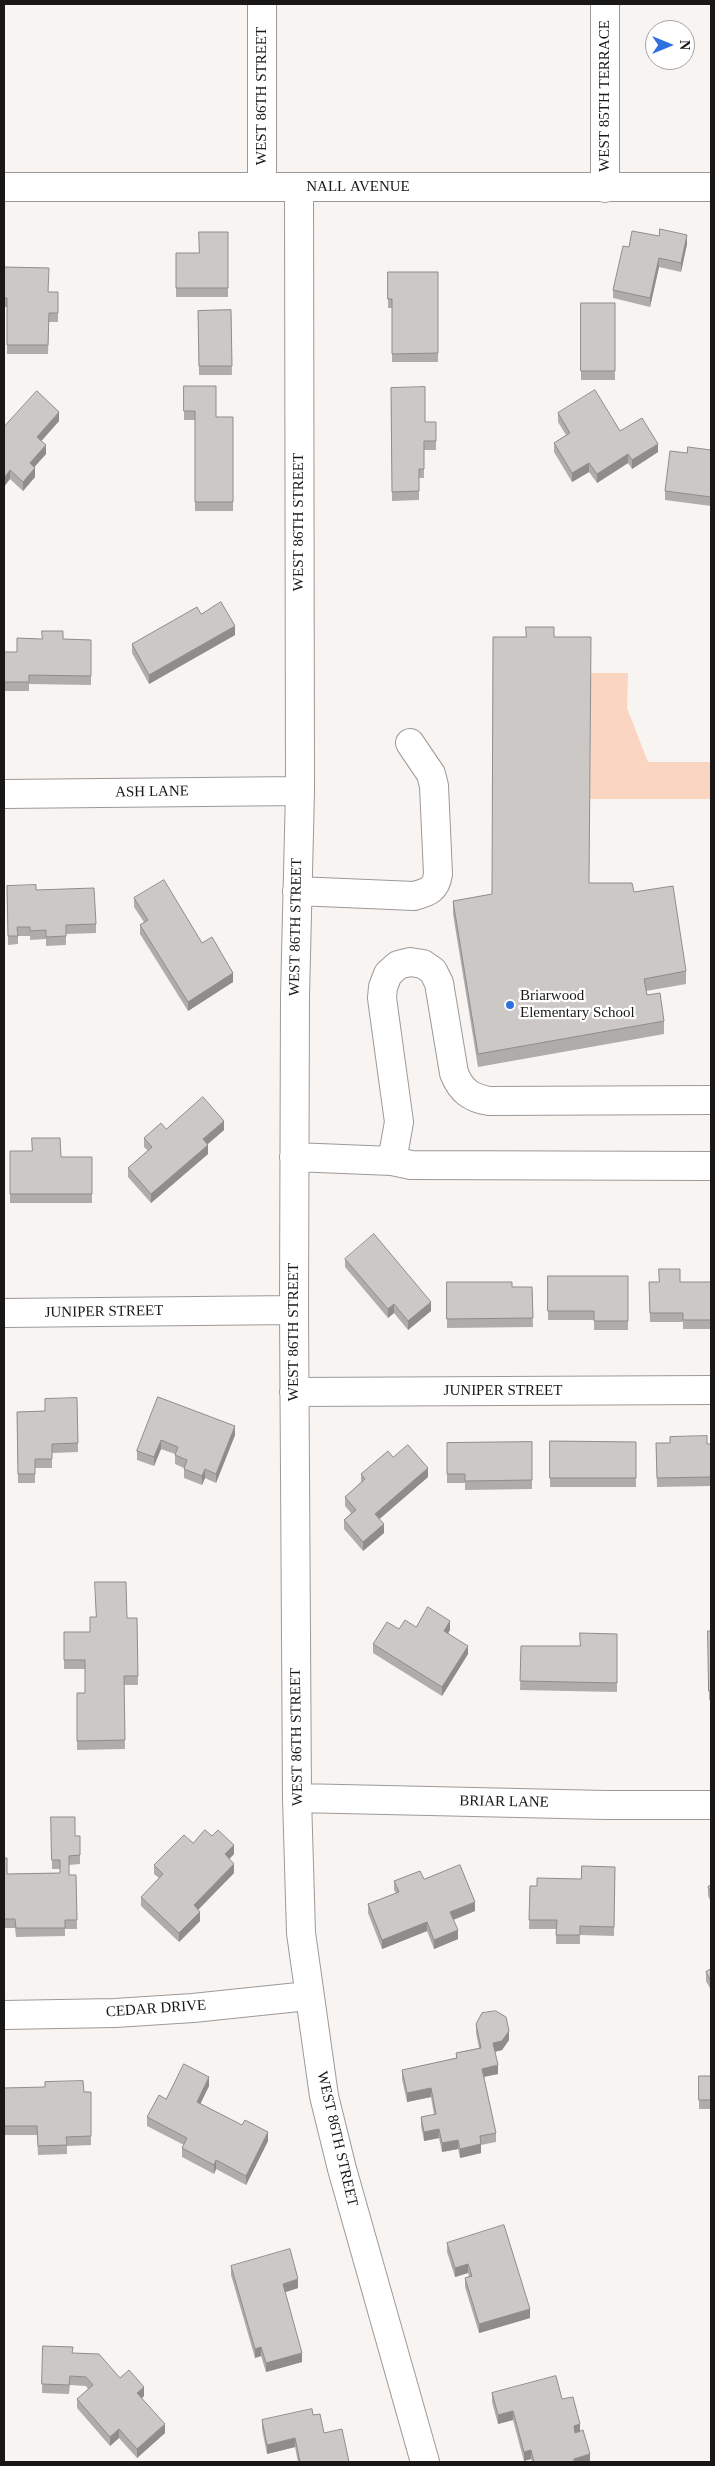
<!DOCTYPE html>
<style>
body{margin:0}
#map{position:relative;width:715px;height:2466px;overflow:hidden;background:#f8f4f2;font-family:Georgia,serif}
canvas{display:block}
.frame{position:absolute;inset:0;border:5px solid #191817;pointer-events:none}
.north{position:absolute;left:645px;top:20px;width:50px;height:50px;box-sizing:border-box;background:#fff;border:1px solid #a3a3a2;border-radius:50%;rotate:90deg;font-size:14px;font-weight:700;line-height:20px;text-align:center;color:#191817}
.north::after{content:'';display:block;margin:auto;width:18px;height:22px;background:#2e71de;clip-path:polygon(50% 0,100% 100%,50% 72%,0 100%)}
</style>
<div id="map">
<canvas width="715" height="2466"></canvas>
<div class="frame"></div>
<div class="north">N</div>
</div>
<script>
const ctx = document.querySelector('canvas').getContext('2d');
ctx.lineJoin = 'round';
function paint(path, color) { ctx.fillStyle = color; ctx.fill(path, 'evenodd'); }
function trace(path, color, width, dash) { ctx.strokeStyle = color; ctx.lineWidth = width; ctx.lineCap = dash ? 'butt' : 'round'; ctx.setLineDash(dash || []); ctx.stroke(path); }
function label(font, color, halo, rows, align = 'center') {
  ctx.font = font + ' Georgia,serif'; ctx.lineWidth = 4.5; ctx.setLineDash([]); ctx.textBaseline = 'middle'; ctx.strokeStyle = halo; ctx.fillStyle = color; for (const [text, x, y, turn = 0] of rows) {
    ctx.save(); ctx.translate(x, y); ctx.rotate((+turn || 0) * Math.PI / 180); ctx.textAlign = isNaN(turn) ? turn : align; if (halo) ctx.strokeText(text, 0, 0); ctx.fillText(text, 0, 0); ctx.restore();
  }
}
paint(new Path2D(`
 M591 673H628L627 708 648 762H711V799H590Z`), '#fad5c2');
const minor = new Path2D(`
 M262 187V4
 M299 187 300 791 295 996 294 1310 297 1798 301 1933 324 2096 342 2169 425 2462
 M605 188V4
 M4 794 300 791
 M297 891 414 896C429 892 436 889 438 874L434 786 431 774 410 743
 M294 1157 392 1161 411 1165 711 1166
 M392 1161 399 1122 382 998 383 987 388 974 398 965 410 962 423 964 433 971 439 983 454 1073C461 1091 471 1098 489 1101L711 1100
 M4 1313 294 1310
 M294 1392 711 1390
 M297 1798 606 1805H711
 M4 2015 115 2013 193 2008 308 1996`);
const major = new Path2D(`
 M4 187H711`);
trace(minor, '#9d9997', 30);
trace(major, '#9d9997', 30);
trace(minor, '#fff', 28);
trace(major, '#fff', 28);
paint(new Path2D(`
 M228 232V297H176V253H199Z
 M687 244 681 272 659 267 650 307 613 298V290L629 247Z
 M4 267 48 292 58 301V322H49L48 354H7V307H4Z
 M388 272H438V362H392V308H388Z
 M581 303H615V380H581Z
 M231 310 232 375H199L198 311Z
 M184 386 216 417H233V511H195V420H184Z
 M391 388 425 422H436V450H424V478H419V500L392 501Z
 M558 413 620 431 658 452 632 469 628 463 597 483 589 472 572 482 554 452V443L566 435 558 422Z
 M59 421 41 441 46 454 34 467 35 477 23 491 10 479 4 427Z
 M711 450V506L665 500V491L687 453Z
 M201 614 235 635 149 684 132 653V644Z
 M554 637 589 883 634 892 686 971V984L646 991 647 995 664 1021V1034L478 1067 453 914V901L492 894Z
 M63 639 91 640V685L29 684V691H4V652H17Z
 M7 886 36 890 96 924V933L66 934V945L46 946V939L30 940V936H18V944L8 945Z
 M134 898 202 943 233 982 188 1011 140 934V925L144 922 134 907Z
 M166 1129 224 1130 208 1144V1154L151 1203 128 1177V1168L148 1151 144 1147V1138Z
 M10 1151 61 1157H92V1203H10Z
 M345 1259 431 1311 408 1330 394 1313 388 1318 345 1267Z
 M548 1276H628V1330H594V1320H548Z
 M447 1282 512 1287H532L533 1327 447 1328Z
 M649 1282H711V1329H683V1322H650Z
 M158 1397 235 1435 216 1483 205 1478 202 1485 184 1478V1468L175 1464V1454L161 1449 154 1466 137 1460V1451Z
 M77 1398 78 1452 52 1453V1468H35V1483H18L17 1412 45 1411Z
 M550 1441 636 1442V1487H550Z
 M532 1442V1489L465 1490V1483H447V1443Z
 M656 1443 711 1444V1486L657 1487Z
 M393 1457 428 1477 379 1519 384 1533 363 1551 344 1529V1520L351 1513 345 1506V1497L361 1482V1474Z
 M127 1618H137L138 1685H124L125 1749 77 1750V1693H85V1669H64V1632H90Z
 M416 1627 450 1630 448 1633 468 1654 442 1696 373 1653V1644L399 1629Z
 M708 1631H711V1700H709Z
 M617 1634V1692L520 1690 521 1646H580Z
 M51 1817 75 1836H80V1864L69 1865V1875H76L77 1929H65V1936L16 1937 15 1928H4V1858L7 1874 60 1873V1869H52Z
 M212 1836 234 1854 229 1859 234 1873 198 1910 200 1921 179 1942 141 1906V1897L159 1878 154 1874V1865L193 1843Z
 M615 1867 614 1936 580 1935V1944H556V1929H529L530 1886H537L581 1879Z
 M424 1879 475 1911 453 1920 458 1939 434 1949 427 1931 382 1949 368 1913V1904L396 1893 394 1890V1881Z
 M711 1885V1902L708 1896V1887Z
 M711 1969V1990L706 1981V1972Z
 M476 2024 509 2040 502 2050 495 2052 498 2074 484 2077 496 2133V2142L481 2145V2153L460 2158 458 2149 442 2152 439 2138 424 2141 421 2126V2117L434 2115 431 2097 407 2102 402 2079V2070L456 2058V2053L479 2048 476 2033Z
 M699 2076H711V2109H699Z
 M209 2086 200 2103 268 2141 246 2185 216 2169 214 2174 182 2157V2148L184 2145 147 2126V2117L166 2099Z
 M4 2088 91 2092V2145L67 2146V2154L38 2155 37 2135H4Z
 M447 2243 530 2318 479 2333 465 2287V2278L469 2276 468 2273 455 2277 447 2252Z
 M231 2266 298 2288 285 2292 302 2362 266 2372 261 2356 255 2358 231 2275Z
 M43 2346 73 2353 120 2378 144 2396 142 2398 165 2433 137 2458 119 2438 110 2446 77 2408V2399L88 2389 86 2386 70 2385 69 2394 42 2393Z
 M492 2393 562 2399 580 2431 590 2462H532L531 2459 524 2461 513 2420 498 2424 492 2402Z
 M313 2415 324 2433 349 2462H298L295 2447 267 2454 262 2429V2420Z`), '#afacaa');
paint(new Path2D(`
 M687 235V244L681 272V263Z
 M659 258V267L650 307V298Z
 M59 412V421L37 446V437Z
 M658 444V452L632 469V460Z
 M46 445V454L30 472V463Z
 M628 454V463L597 483V474Z
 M589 463V472L572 482V473Z
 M35 468V477L23 491V482Z
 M10 470V479L4 487V478Z
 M235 626V635L149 684V675Z
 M233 973V982L188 1011V1002Z
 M224 1121V1130L203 1148V1139Z
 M208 1145V1154L151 1203V1194Z
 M431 1302V1311L408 1330V1321Z
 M394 1304V1313L388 1318V1309Z
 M235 1426V1435L216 1483V1474Z
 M161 1440V1449L154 1466V1457Z
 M428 1468V1477L375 1523V1514Z
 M205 1469V1478L202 1485V1476Z
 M384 1524V1533L363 1551V1542Z
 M450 1621V1630L444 1640V1631Z
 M468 1646V1654L442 1696V1687Z
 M234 1845V1854L225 1863V1854Z
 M234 1864V1873L194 1914V1905Z
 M475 1902V1911L450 1921V1912Z
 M200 1912V1921L179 1942V1933Z
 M427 1922V1931L382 1949V1940Z
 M458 1930V1939L434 1949V1940Z
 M509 2031V2040L502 2050 493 2052V2043Z
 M498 2065V2074L482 2077V2069Z
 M209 2077V2086L197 2111V2102Z
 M431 2088V2097L407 2102V2093Z
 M439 2129V2138L424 2141V2132Z
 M268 2132V2141L246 2185V2176Z
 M458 2140V2149L442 2152V2143Z
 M481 2144V2153L460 2158V2149Z
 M216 2160V2169L214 2174V2165Z
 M468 2264V2273L455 2277V2268Z
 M298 2279V2288L283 2293V2284Z
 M530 2309V2318L479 2333V2324Z
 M261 2347V2356L255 2358V2349Z
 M302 2353V2362L266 2372V2363Z
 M144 2387V2396L137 2402V2393Z
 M513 2411V2420L498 2424V2415Z
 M165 2424V2433L137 2458V2449Z
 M580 2424V2433L574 2435V2426Z
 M119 2429V2438L110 2446V2437Z
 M295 2438V2447L267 2454V2445Z
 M531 2450V2459L524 2461V2452Z
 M590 2454V2462H574V2459Z`), '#8f8c8b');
const building = new Path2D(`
 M660 229 687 235 681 263 659 258 650 298 613 290 623 246 629 247 632 231 659 236Z
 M199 232H228V288H176V253H199Z
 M4 267 49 268 48 292H58V313H49L48 345H7V298H4Z
 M388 272H438V353L392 354V299H388Z
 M581 303H615V371H581Z
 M231 310 232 366H199L198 311Z
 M184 386H216V417H233V502H195V411H184Z
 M425 387V422H436V441H424V469H419V491L392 492 391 388Z
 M595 390 620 431 642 418 658 444 632 460 628 454 597 474 589 463 572 473 554 443 570 433 558 413Z
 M37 391 59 412 37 437 46 445 30 463 35 468 23 482 10 470 4 478V427Z
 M688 447 711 450V497L665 491 670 451 687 453Z
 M221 602 235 626 149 675 132 644 197 607 201 614Z
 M526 627H554V637H591L589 883H632L634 892 673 886 686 971 644 979 647 995 660 993 664 1021 478 1054 453 901 492 894 493 637H526Z
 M42 631H63V639L91 640V676L29 675V682H4V652H17V638L42 639Z
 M164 880 202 943 212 937 233 973 188 1002 140 925 148 920 134 898Z
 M36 885V890L94 888 96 924 66 925V936L46 937V930L30 931V927H17L18 936H8L7 886Z
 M203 1097 224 1121 203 1139 208 1145 151 1194 128 1168 152 1147 144 1138 161 1123 166 1129Z
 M32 1138H60L61 1157H92V1194H10V1151H32Z
 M374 1234 431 1302 408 1321 394 1304 388 1309 345 1259Z
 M659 1269H680V1282H711V1320H683V1313H650L649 1282H659Z
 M548 1276H628V1321H594V1311H548Z
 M447 1282H512V1287H532L533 1318 447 1319Z
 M158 1397 235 1426 216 1474 205 1469 202 1476 184 1469 187 1460 175 1455 178 1447 161 1440 154 1457 137 1451Z
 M77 1398 78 1443 52 1444V1459H35V1474H18L17 1412 45 1411V1399Z
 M707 1436V1444H711V1477L657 1478 656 1443H670V1437Z
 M550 1441 636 1442V1478H550Z
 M532 1442V1480L465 1481V1474H447V1443Z
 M408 1445 428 1468 375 1514 384 1524 363 1542 344 1520 356 1510 345 1497 365 1479 361 1474 388 1451 393 1457Z
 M95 1582H126L127 1618H137L138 1676H124L125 1740 77 1741V1693H85V1660H64V1632H90V1617H96Z
 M428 1607 450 1621 444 1631 468 1646 442 1687 373 1644 387 1622 399 1629 405 1620 416 1627Z
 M708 1631H711V1691H709Z
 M580 1633 617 1634V1683L520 1681 521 1646H580Z
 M51 1817H75V1836H80V1855L69 1856V1875H76L77 1920H65V1928H16L15 1919H4V1858H7V1874L60 1873V1860H52Z
 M205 1830 212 1836 218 1830 234 1845 225 1854 234 1864 194 1905 200 1912 179 1933 141 1897 163 1874 154 1865 184 1835 193 1843Z
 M460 1865 475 1902 450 1912 458 1930 434 1940 427 1922 382 1940 368 1904 399 1892 394 1881 420 1871 424 1879Z
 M582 1866 615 1867 614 1927 580 1926V1935H556L557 1920H529L530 1886H537V1878L581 1879Z
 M711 1885V1893L708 1887Z
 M711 1969V1981L706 1972Z
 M496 2011 506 2017 509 2031 502 2041 493 2043 498 2065 482 2069 496 2133 480 2136 481 2144 460 2149 458 2140 442 2143 439 2129 424 2132 421 2117 436 2114 431 2088 407 2093 402 2070 457 2058 456 2053 481 2048 476 2024 482 2013Z
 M184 2064 209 2077 197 2102 242 2125 245 2120 268 2132 246 2176 216 2160 214 2165 182 2148 187 2138 147 2117 159 2095 166 2099Z
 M699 2076H711V2100H699Z
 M83 2081 84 2092H91V2136L66 2137 67 2145 38 2146 37 2126H4V2088L45 2087V2082Z
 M504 2225 530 2309 479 2324 465 2278 472 2276 468 2264 455 2268 447 2243Z
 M290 2249 298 2279 283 2284 302 2353 266 2363 261 2347 255 2349 231 2266Z
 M43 2346 73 2347 72 2353 99 2354 120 2378 129 2370 144 2387 137 2393 165 2424 137 2449 119 2429 110 2437 77 2399 93 2385 86 2377 70 2376 69 2385 42 2384Z
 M556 2376 562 2399 573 2397 580 2424 574 2426 575 2433 583 2430 590 2454 574 2459V2462H534L531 2450 524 2452 513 2411 498 2415 492 2393Z
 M312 2409 313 2415 320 2414 324 2433 342 2429 349 2462H300L295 2438 267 2445 262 2420Z`);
paint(building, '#ccc8c6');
trace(building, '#8f8c8b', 1);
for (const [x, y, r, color] of [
 [510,1005,5,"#2e71de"]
]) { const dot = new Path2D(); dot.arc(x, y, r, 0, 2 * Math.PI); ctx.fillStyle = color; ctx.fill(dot); trace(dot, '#fff', 2); }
label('15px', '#191817', '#fff', [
 ["WEST 86TH STREET",262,96,-90],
 ["WEST 85TH TERRACE",605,96,-90],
 ["NALL AVENUE",358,187],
 ["WEST 86TH STREET",299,522,-90],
 ["ASH LANE",152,792,-1],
 ["WEST 86TH STREET",296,927,-89],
 ["JUNIPER STREET",104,1312,-1],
 ["WEST 86TH STREET",294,1332,-90],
 ["JUNIPER STREET",503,1391],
 ["WEST 86TH STREET",297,1737,-91],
 ["BRIAR LANE",504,1802,1],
 ["CEDAR DRIVE",156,2009,-4],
 ["WEST 86TH STREET",337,2139,77]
]);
label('15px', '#191817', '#fff', [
 ["Briarwood",520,996],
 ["Elementary School",520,1013]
], 'left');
</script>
